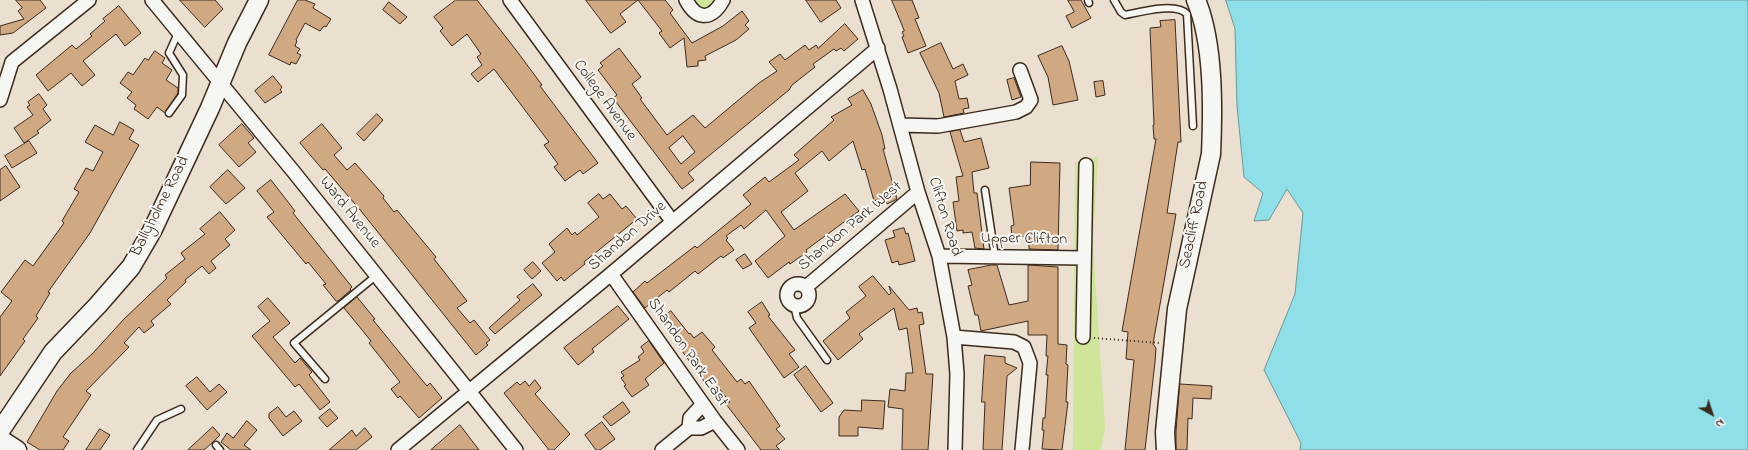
<!DOCTYPE html>
<style>
body{margin:0}
#map{position:relative;width:1748px;height:450px;overflow:hidden;background:#ebdfd0;font-family:"Indie Flower",sans-serif}
canvas{display:block}
.north{position:absolute;left:1692px;top:394px;width:40px;height:40px;-webkit-text-stroke:3px #f6f6f2;paint-order:stroke;rotate:140deg;font-size:11px;font-weight:700;line-height:16px;text-align:center;color:#3b2a1e}
.north::after{content:'';display:block;margin:auto;width:14px;height:18px;background:#3b2a1e;clip-path:polygon(50% 0,100% 100%,50% 72%,0 100%)}
</style>
<div id="map">
<canvas width="1748" height="450"></canvas>
<div class="north">N</div>
</div>
<script>
const ctx = document.querySelector('canvas').getContext('2d');
ctx.lineJoin = 'round';
function paint(path, color) { ctx.fillStyle = color; ctx.fill(path, 'evenodd'); }
function trace(path, color, width, dash) { ctx.strokeStyle = color; ctx.lineWidth = width; ctx.lineCap = dash ? 'butt' : 'round'; ctx.setLineDash(dash || []); ctx.stroke(path); }
function label(font, color, halo, rows, align = 'center') {
  ctx.font = font + ' "Indie Flower",sans-serif'; ctx.lineWidth = 4; ctx.setLineDash([]); ctx.textBaseline = 'middle'; ctx.strokeStyle = halo; ctx.fillStyle = color; for (const [text, x, y, turn = 0] of rows) {
    ctx.save(); ctx.translate(x, y); ctx.rotate((+turn || 0) * Math.PI / 180); ctx.textAlign = isNaN(turn) ? turn : align; if (halo) ctx.strokeText(text, 0, 0); ctx.fillText(text, 0, 0); ctx.restore();
  }
}
paint(new Path2D(`
 M692 0H716L709 8 701 9Z
 M1098 156 1093 245 1105 427 1101 450H1073L1075 163Z`), '#cfe59a');
const water = new Path2D(`
 M1226 0H1748V450H1300L1301 443 1264 370 1295 294 1303 213 1287 189 1269 220 1254 221 1263 193 1244 177 1237 106 1235 29Z`);
paint(water, '#8edfe8');
trace(water, '#6d9797', 1);
const building = new Path2D(`
 M16 0H40L46 8 13 33 0 35V26L24 19 18 11 22 8Z
 M180 0H215L223 9 205 27Z
 M298 0H305L315 4 313 8 331 19 326 27 324 26 320 31 305 23 296 40 297 41 295 46 300 49 297 53 301 55 296 64 291 62 290 65 269 55Z
 M456 0H477L516 50 542 85 540 86 598 163 583 174 580 170 565 181 554 167 558 164 544 145 549 142 494 69 478 82 471 74 482 65 477 57 481 54 467 34 452 46 440 31 443 28 434 17Z
 M586 0H665L673 10 670 13 692 43 723 26 742 11 749 21 745 25 749 29 736 40 705 56 706 60 698 61V66L687 67 684 38 670 48 659 33 662 31 638 0 620 14 626 22 611 33Z
 M806 0H836L841 8 821 22Z
 M892 0H912L919 18 915 19 926 46 908 53 902 37 904 36 902 32 904 31Z
 M1068 0H1081L1091 18 1072 28 1066 16 1074 12Z
 M389 2 407 17 400 24 383 10Z
 M119 6 141 33 125 46 116 34 83 61 95 75 82 86 71 73 48 91 36 75 72 45 76 49 92 36 90 34 105 21 103 19Z
 M1175 20 1181 142H1178L1167 213 1176 214 1153 344 1156 348 1155 362 1145 450H1125L1134 360 1126 359 1128 332 1122 331 1156 139H1154L1153 125H1154L1150 28 1161 27 1160 21Z
 M845 24 858 39 844 51 841 48 836 51 834 49 813 64 815 67 792 85 789 90 688 173 694 180 682 189 613 98 617 95 598 70 603 66 600 63 619 48 641 77 632 84 642 98 640 99 667 135 693 115 705 128 759 83 777 71 769 62 780 54 785 60 805 45 809 50 816 45 818 48ZM683 136 695 152 681 164 669 148Z
 M941 43 953 69 963 64 968 75 955 81 959 99 967 98 969 108 963 109 964 113 944 117 939 93 920 53Z
 M1062 46 1069 61 1078 100 1053 105 1048 77 1038 56Z
 M155 51 165 58 162 63 172 70 166 80 178 88V93L165 113 157 107 148 119 134 109 136 105 127 98 132 92 120 83 128 72 133 75 145 58 148 60Z
 M273 76 282 87 280 90 282 92 265 103 255 91Z
 M1014 78 1021 97 1012 100 1007 80Z
 M1103 81 1105 95 1096 97 1094 82Z
 M863 90 871 104 882 135 885 149H883L897 199 887 204 885 197 874 201 865 169 862 170 853 141 829 161 822 151 795 173 808 191 781 212 794 230 845 194 859 211 806 250 807 252 790 264 789 262 768 278 755 261 785 236 766 210 744 229 741 225 726 236 728 238 726 240 734 250 723 258 721 256 698 274 695 271 669 292 667 290 645 308 633 292 645 281 647 283 695 246 697 248 751 204 743 195 765 177 769 182 799 160 794 155 834 120 831 117 852 105 848 99Z
 M39 94 47 105 43 109 51 120 37 131 39 133 24 143 14 128 33 115 27 107 30 105 28 102Z
 M377 114 383 120 364 141 357 134Z
 M120 122 134 130 129 139 139 145 90 233 48 292 50 293 36 316 38 318 23 339 25 341 0 376V317L12 301 1 292 25 260 33 266 64 223 62 221 79 192 74 189 86 168 93 171 103 152 85 142 95 125 113 135Z
 M242 124 254 138 248 143 256 152 239 167 219 145Z
 M322 124 342 148 334 155 347 170 355 163 384 196 383 198 394 212 397 210 436 257 434 259 467 301 457 308 470 323 474 320 490 340 486 343 488 345 476 355 361 211 325 169 323 170 300 143Z
 M960 130 964 142 981 138 989 168 972 172 974 193H977L984 249 975 248 972 232 963 233V230L957 231 953 202 959 201 956 177 963 176 950 132Z
 M29 141 37 153 12 168 5 156Z
 M1031 162 1060 163 1058 250 1029 249V236L1012 238 1011 226 1014 225 1009 188 1030 185Z
 M6 166 20 187 0 201V170Z
 M228 170 245 188 226 204 210 187Z
 M271 180 295 211 293 213 352 287 350 289 351 290 338 301H336L323 285 326 284 308 262 306 264 267 217 274 212 257 191Z
 M599 194 603 199 610 194 622 209 626 206 637 219 584 262 585 264 564 281 561 277 557 281 542 263 555 252 549 244 567 228 572 235 575 232 577 235 599 217 588 203Z
 M220 212 235 230 225 239 230 245 211 261 216 268 209 274 202 266 185 280 186 282 167 300 171 304 151 321 154 325 144 333 139 327 124 343 129 347 86 391 91 395 63 437 69 441 63 450H40L27 442 57 391 71 373 93 353 124 319 167 278 165 275 185 259 181 253 205 234 200 229Z
 M904 228 906 234 908 233 915 261 899 265 898 261 892 263 885 240 895 237 893 231Z
 M745 254 752 264 743 269 736 260Z
 M533 262 541 271 532 279 524 270Z
 M992 265H997L1009 305 1028 301V265L1058 267V344L1067 345 1066 364 1068 365 1066 402H1068L1062 450 1042 449 1044 430H1042L1043 418H1045L1048 375H1046L1048 356H1046L1047 335H1028V321L981 331 978 315H975L968 286 972 285 968 270Z
 M873 276 889 295 891 293 889 286 909 310 917 308 918 313 922 312 924 324 919 325 926 374H933L928 450H902L903 409 888 407 890 389 905 391 906 373H913L907 328 899 330 894 308 859 334 863 339 838 360 823 341 850 318 846 312 866 296 859 287Z
 M533 284 542 295 495 334 489 328 520 300 517 297Z
 M357 297 375 319 373 320 408 363 427 386 430 383 442 398 419 418 400 396 398 398 391 389 400 382 369 343 371 341 344 308Z
 M268 298 290 323 273 337 295 363 300 358 312 372 309 375 330 402 320 410 299 384 295 387 252 336 270 321 258 307Z
 M762 302 770 315 768 316 795 350 789 354 799 367 784 378 749 328 756 323 748 312Z
 M618 306 629 319 592 349 594 352 578 365 564 348Z
 M671 311 689 334 690 333 694 338 702 332 715 347 712 350 737 382 741 379 745 384 749 381 780 426 776 429 785 439 776 446 780 450H761L726 404 730 402 717 386 715 388 710 381 706 384 677 344 682 340 664 317Z
 M649 341 664 363 645 379 649 385 632 397 624 386 626 385 621 378 624 376 621 372 640 360 638 357 644 352 641 347Z
 M985 355 1005 357V363L1017 368 1007 376 1002 450H983L985 402H982Z
 M806 366 833 403 821 412 794 375Z
 M197 377 210 392 219 384 227 392 207 410 186 386Z
 M535 380 541 388 535 394 570 434 554 450H549L504 393 517 382 520 385 525 381 529 386Z
 M1180 384 1212 386 1211 399 1193 398 1192 419 1188 418 1187 450H1176V432Z
 M862 400 885 401 883 429 858 427V436H839V417L844 410 861 411Z
 M623 402 630 412 611 426 603 417Z
 M278 407 286 417 294 411 302 421 283 436 269 418V414Z
 M330 409 338 418 327 427 319 418Z
 M247 421 257 430 244 445 251 450H231L221 442 227 433 233 438Z
 M602 422 615 439 600 450H596L585 435Z
 M460 425 479 450H431Z
 M213 427 220 435 213 442 204 450H188Z
 M365 428 372 437 356 450H329L352 430 356 436Z
 M100 429 110 435 100 450H86Z`);
paint(building, '#d0a982');
trace(building, '#3b2a1e', 1);
const lane = new Path2D(`
 M1088 0 1089 3
 M1114 0 1121 12 1125 15C1140 12 1176 2 1187 14L1193 126
 M169 113 182 95 183 75 169 53 178 33
 M985 190 995 257
 M794 305 797 318 827 360
 M325 379 294 343 377 275
 M216 445 220 450
 M137 450 157 420 181 409`);
const street = new Path2D(`
 M152 0 293 171 516 450
 M510 0 672 221
 M686 0C697 21 712 20 723 0
 M862 0 890 89 918 192 939 256 954 337 957 374 955 450
 M0 100 12 62 89 0
 M900 125 938 126 1016 112 1026 107 1031 100 1020 70
 M939 256 1084 258
 M611 274 715 421 738 450
 M787 295a11 11 0 1 1 22 0a11 11 0 1 1-22 0Z
 M806 287 918 192
 M954 337 1014 342 1024 347 1030 363 1022 450
 M1083 337 1086 165
 M689 428H701L715 421
 M398 450 611 274 878 48
 M662 450 689 428 690 418 703 404`);
const secondary = new Path2D(`
 M0 431 53 352 98 305 131 267 152 231 210 108 237 43 259 0
 M0 439 17 450
 M1166 450 1165 432 1177 309 1211 154C1213 108 1214 43 1196 0`);
trace(lane, '#3b2a1e', 9);
trace(street, '#3b2a1e', 16);
trace(secondary, '#3b2a1e', 21);
trace(new Path2D(`
 M1094 338 1160 343`), '#3b2a1e', 2, [1, 3]);
trace(lane, '#f6f6f2', 6);
trace(street, '#f6f6f2', 13);
trace(secondary, '#f6f6f2', 18);
label('16px', '#3b2a1e', '#f6f6f2', [
 ["College Avenue",604,101,54],
 ["Ballyholme Road",161,207,-63],
 ["Ward Avenue",349,213,51],
 ["Clifton Road",944,217,73],
 ["Seacliff Road",1195,225,-78],
 ["Shandon Park West",851,227,-40],
 ["Shandon Drive",628,237,-41],
 ["Upper Clifton",1024,240,1],
 ["Shandon Park East",687,353,55]
]);
</script>
